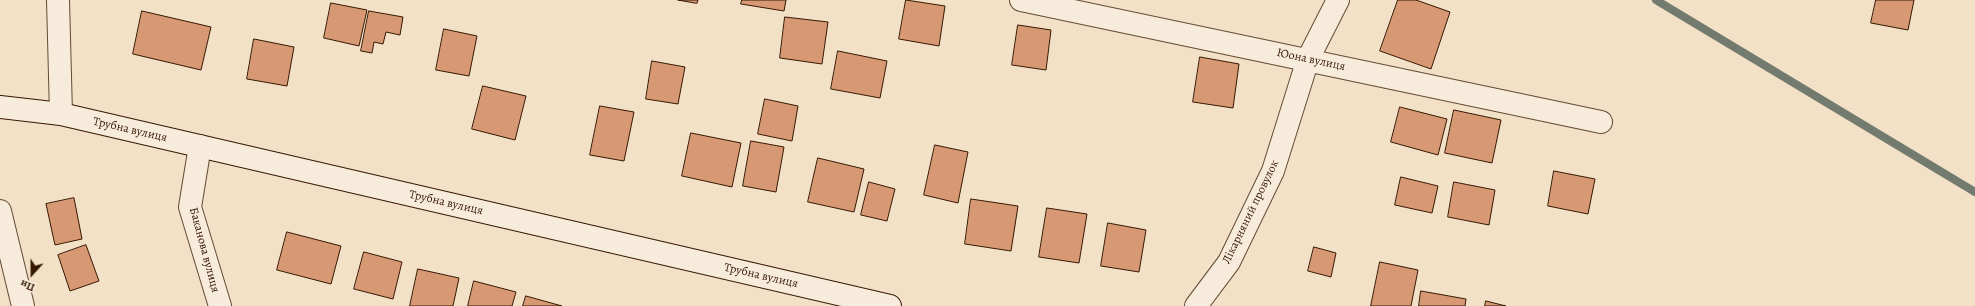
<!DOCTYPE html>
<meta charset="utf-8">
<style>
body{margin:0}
#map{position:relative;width:1975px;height:306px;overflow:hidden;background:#f2e0c7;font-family:Alegreya,serif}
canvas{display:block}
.north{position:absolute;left:12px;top:254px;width:40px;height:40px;-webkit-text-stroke:3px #f7ebdb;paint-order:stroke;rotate:201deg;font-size:11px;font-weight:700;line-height:16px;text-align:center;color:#361802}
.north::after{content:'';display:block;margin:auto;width:14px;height:18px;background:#361802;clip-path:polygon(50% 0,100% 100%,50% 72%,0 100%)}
</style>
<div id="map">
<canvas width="1975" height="306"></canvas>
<div class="north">Пн</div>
</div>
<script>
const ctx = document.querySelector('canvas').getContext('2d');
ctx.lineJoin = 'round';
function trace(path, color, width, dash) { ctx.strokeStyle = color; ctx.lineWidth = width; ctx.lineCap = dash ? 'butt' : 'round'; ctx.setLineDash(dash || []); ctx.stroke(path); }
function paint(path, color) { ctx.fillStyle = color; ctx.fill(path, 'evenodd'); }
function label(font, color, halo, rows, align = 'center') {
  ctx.font = font + ' Alegreya,serif'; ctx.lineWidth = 4; ctx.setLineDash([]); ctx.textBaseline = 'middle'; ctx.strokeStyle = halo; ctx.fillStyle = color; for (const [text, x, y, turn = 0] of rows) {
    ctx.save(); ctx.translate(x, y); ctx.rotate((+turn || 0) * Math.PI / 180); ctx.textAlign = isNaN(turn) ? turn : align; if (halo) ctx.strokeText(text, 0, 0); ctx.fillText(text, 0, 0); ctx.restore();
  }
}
trace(new Path2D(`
 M1656 0 1975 192`), '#737b6f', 8);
const building = new Path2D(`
 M678 0H698L697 3Z
 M742 0H786L784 11 741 4Z
 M906 0 945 6 939 46 899 39Z
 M1398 0H1416L1450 12 1431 69 1380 51Z
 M1876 0H1914L1908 30 1871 23Z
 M331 3 367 10 359 46 324 38Z
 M142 11 211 27 201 70 133 54Z
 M369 11 403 17 400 35 386 32 383 44 374 42 372 53 361 51Z
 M785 17 828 22 822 64 780 58Z
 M1018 25 1051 30 1046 70 1012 65Z
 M444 29 477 36 469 76 436 70Z
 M254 39 294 47 287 86 247 79Z
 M838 51 887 61 880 98 831 89Z
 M1200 57 1239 64 1233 108 1193 102Z
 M652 61 685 67 678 104 646 99Z
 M483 86 526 96 515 140 472 129Z
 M765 99 798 106 792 141 758 134Z
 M600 106 634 112 624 161 590 155Z
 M1400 107 1447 119 1438 155 1391 142Z
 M1454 110 1501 120 1492 163 1445 153Z
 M691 133 741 143 732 187 682 176Z
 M751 141 784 147 776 192 743 186Z
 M935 145 968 152 958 203 924 195Z
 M818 158 864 169 854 212 808 202Z
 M1554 171 1595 179 1588 214 1548 206Z
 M1401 177 1438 186 1432 213 1395 205Z
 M869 182 895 189 887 221 861 215Z
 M1454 182 1495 190 1489 225 1448 217Z
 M74 198 82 239 55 245 46 204Z
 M971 199 1018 206 1011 251 965 244Z
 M1047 208 1087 214 1079 263 1039 257Z
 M1108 223 1146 230 1139 272 1101 266Z
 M287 232 341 246 331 284 277 270Z
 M86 245 99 281 70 291 58 255Z
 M1314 247 1336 253 1331 277 1308 271Z
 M364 252 402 262 393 299 354 289Z
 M1380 262 1418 270 1411 306H1371Z
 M418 269 459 278 453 306H410Z
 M474 281 516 292 512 306H468Z
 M1421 291 1466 299 1465 306H1419Z
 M526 296 562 306H523Z
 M1486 301 1506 306H1485Z`);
paint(building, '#d79973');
trace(building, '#361802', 1);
const street = new Path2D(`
 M58 0 61 114
 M1021 0 1601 122
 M200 146 190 207 220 306
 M0 211 23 306
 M1196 306 1229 262 1273 171 1308 59 1338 0`);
const secondary = new Path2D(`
 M0 107 61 114 890 306`);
trace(street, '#654a33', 24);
trace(secondary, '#361802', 24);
trace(street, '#f7ebdb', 22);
trace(secondary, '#f7ebdb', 22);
label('12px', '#361802', '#f7ebdb', [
 ["Юона вулиця",1311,60,12],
 ["Трубна вулиця",130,130,13],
 ["Трубна вулиця",446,203,13],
 ["Лікарняний провулок",1251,212,-64],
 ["Баканова вулиця",204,250,75],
 ["Трубна вулиця",761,276,13]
]);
</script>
